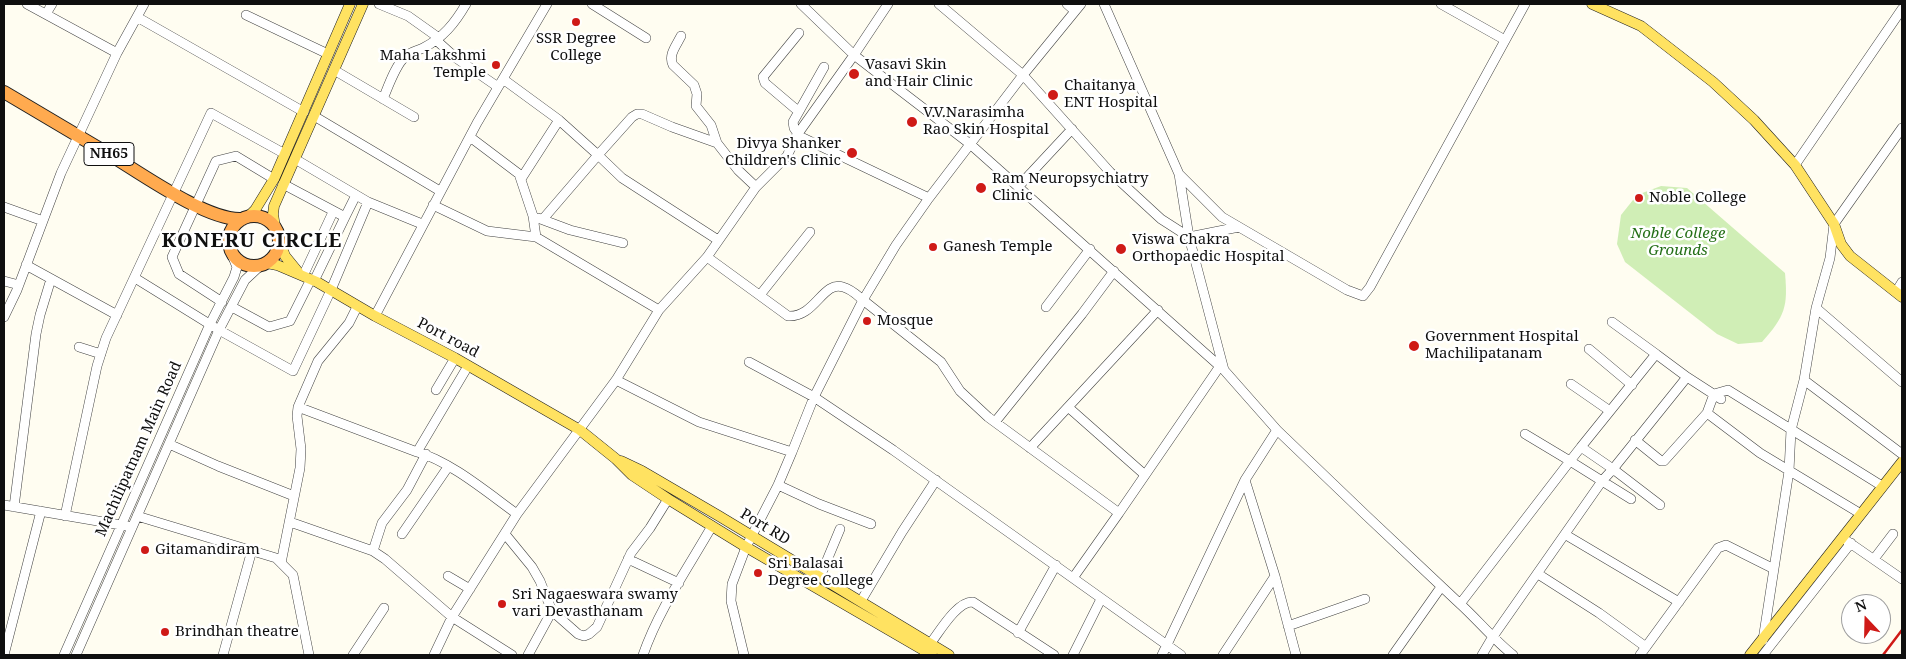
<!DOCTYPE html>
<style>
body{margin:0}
#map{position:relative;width:1906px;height:659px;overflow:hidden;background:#fffdf1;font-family:"Noto Serif",serif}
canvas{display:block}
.frame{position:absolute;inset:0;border:5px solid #0f0f0f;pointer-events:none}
.north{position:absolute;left:1841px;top:594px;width:50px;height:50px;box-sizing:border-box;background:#fff;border:1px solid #9f9f9f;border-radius:50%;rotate:339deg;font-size:14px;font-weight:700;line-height:20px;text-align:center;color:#0f0f0f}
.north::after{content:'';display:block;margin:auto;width:18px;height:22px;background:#cf1a17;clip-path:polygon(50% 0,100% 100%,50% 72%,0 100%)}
</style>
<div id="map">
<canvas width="1906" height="659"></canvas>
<div class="frame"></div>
<div class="north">N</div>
</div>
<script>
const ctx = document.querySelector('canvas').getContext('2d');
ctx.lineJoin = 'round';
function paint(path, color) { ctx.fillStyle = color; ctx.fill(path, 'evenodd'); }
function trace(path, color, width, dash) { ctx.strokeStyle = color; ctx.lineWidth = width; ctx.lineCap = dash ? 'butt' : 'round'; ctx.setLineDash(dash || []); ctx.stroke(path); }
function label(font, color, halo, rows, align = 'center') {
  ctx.font = font + ' "Noto Serif",serif'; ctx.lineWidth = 5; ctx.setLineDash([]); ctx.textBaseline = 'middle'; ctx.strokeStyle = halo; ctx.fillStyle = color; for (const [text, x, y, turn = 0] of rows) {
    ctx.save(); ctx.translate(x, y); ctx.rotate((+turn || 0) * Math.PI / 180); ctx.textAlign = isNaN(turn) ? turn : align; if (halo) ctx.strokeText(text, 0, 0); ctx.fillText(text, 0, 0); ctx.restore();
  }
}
paint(new Path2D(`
 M1661 186 1687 188 1785 273C1788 307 1785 316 1762 342L1738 344 1717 334 1625 262 1617 244 1621 215 1637 195Z`), '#d0eeb6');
const minor = new Path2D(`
 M27 4 117 53 144 4
 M379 4 408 16 439 38
 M592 4 646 38
 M801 4 854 55 970 144 1224 370
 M939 4 1023 75 1110 172 1161 219 1189 237 1239 227
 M1067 4 1075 11
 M1104 4 1179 174 1222 217 1347 290 1363 296 1370 287 1525 4
 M1441 4 1505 40
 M46 14 52 4
 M246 15 328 54
 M137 17 304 112
 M681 36C676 46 668 55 673 65L694 85 697 94 696 106 711 125 717 143
 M436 40 456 58 498 87
 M334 70 414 117
 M503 79 559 120 598 155 632 117 637 114H642L672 127 717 143 738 170 756 187
 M383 99C388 87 396 64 405 57 410 52 417 51 423 48 443 38 455 23 466 4
 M798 111 765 83 763 77 799 33
 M314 116 440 191
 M798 134 794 128 793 122 824 67
 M470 137 519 174 533 216 536 237
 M295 159 368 202 422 224
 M1795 165 1902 9
 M521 179 559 120
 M283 184 345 217 314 281
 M1018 187 1072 129
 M929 198 1023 75 1081 4
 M433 205 487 231 536 237 659 310
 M4 207 43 221
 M345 217 356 195
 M538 218 570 230 623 243
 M543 219 598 155 622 178 718 240
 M707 257 788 316C815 318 823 280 843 287 851 289 857 295 863 300L896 245 929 198 797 135
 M26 265 117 315
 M303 276 333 212
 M135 278 219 330 293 371 331 290 368 202
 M4 281 19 285
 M1896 292 1902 282
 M760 295 810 232
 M222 302 179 274 172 257 216 161 236 156 274 179
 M232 307 269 327 290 321 311 279
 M1046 307 1090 249
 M1816 308 1902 382
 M375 316 477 123 547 4
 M4 317 17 290 61 173 117 53
 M1612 322 1656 354
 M79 347 101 354
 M1589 349 1632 385
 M749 362 814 397 893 450 1181 655
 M1687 377 1656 354 1581 447 1613 469 1687 377 1721 399
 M616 380 699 422 792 452 814 397 863 300 941 362 960 391 988 417 1119 513 1073 578
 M1804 380 1902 454
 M1571 384 1610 411
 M436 390 455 358
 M298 407 417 452 468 366
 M1068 407 1145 475
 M1707 413 1714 394 1728 390 1882 486
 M995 422 1082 314 1114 271
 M1277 430C1337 488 1397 545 1458 602 1477 619 1493 639 1513 655
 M1525 434 1570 461 1581 447
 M1635 440 1661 461H1664L1707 413 1760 453 1861 514
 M169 444 218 466 294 496
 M1030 448 1158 310
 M417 452C450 461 489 494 517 514
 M1245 480 1275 576 1296 655
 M778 485 819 504 871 524
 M4 505 127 526
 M14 507 36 334 40 315 51 279
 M1119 513 1220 366
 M65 516 97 366 106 338 211 113 285 154
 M137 516 276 558 293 575 309 655
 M290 522 373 551 385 559 452 617 512 655
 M402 534 448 467
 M505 534 532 567 540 581 552 611 578 634 584 636 589 634 597 627 631 553 650 528 668 499
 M1566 535 1679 602
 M1847 541 1902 579
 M373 551 382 523 407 490 426 454
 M628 559 679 583
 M1874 559 1893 534
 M281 563 300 468 301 449 297 416 298 407 318 361 349 323 357 307
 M1538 574 1599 613 1646 647
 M448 576 470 589
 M820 577 840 529
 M861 601 902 532 936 480
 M1460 604 1570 461 1602 481 1613 469 1660 505
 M1288 626 1365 599
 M1018 633 1056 565
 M1763 640 1789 471 1791 430 1804 380 1816 308 1830 258 1834 224 1902 128
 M930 644C940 631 957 601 973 602L1054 655
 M4 655 41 511
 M64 655 210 324 234 277 237 267 232 255
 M76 655 219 330 245 280 260 266
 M223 655 252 550
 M353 655 384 608
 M434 655 452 617 517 514 616 380 659 310 707 257 756 187 787 156 797 135 854 55 888 4
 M528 655 552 611
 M643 655C659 609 688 568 712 526
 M744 655 731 601 732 584 746 547 778 485 792 452
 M1073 655 1101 599
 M1162 655 1245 480 1277 430 1224 370 1189 237 1179 174
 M1223 655 1275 576
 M1393 655 1441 587
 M1482 655 1492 638 1602 481 1631 499
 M1640 655 1718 548 1726 545 1774 569
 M1763 655 1851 543`);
const major = new Path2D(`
 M1592 4 1641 26 1713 82 1754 120 1795 165 1834 224 1841 244 1850 256 1902 297
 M249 216 255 210 274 179 350 4
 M275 227 273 214 274 206 363 4
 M280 242 285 256 298 272
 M267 263 277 265 317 282 375 316 455 358 580 430 616 459 632 475 668 499 746 547 932 655
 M621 461 642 471 719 516 949 655
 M1750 655 1902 462`);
const highway = new Path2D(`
 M4 92C40 113 76 135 112 156 143 175 208 221 242 219
 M229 241a25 25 0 1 1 50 0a25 25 0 1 1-50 0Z`);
trace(minor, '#424242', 10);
trace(major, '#202020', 11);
trace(highway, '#202020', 14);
trace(minor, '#fff', 9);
trace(major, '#ffe261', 10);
trace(highway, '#ffaa4f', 12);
trace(new Path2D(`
 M1883 655 1902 630`), '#cf1a17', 2.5);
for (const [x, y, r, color] of [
 [576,22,5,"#cf1a17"],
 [496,65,5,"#cf1a17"],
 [854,74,6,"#cf1a17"],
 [1053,95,6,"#cf1a17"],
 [912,122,6,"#cf1a17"],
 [852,153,6,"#cf1a17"],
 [981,188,6,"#cf1a17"],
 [1639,198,5,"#cf1a17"],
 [933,247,5,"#cf1a17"],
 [1121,249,6,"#cf1a17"],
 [867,321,5,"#cf1a17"],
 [1414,346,6,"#cf1a17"],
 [145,550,5,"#cf1a17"],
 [758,573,5,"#cf1a17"],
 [502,604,5,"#cf1a17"],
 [165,632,5,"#cf1a17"]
]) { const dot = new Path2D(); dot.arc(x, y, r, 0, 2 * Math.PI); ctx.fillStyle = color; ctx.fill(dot); trace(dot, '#fff', 2); }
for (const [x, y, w] of [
 [109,154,50]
]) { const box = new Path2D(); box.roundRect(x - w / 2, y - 11.5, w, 23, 4); ctx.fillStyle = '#fff'; ctx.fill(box); trace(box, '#0f0f0f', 1); }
label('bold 14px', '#0f0f0f', null, [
 ["NH65",109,154]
]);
label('15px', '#0f0f0f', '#fff', [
 ["SSR Degree",576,39,"center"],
 ["College",576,56,"center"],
 ["Maha Lakshmi",486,56,"right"],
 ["Temple",486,73,"right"],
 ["Vasavi Skin",865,65],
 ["and Hair Clinic",865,82],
 ["Chaitanya",1064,86],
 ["ENT Hospital",1064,103],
 ["V.V.Narasimha",923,113],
 ["Rao Skin Hospital",923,130],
 ["Divya Shanker",841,144,"right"],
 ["Children's Clinic",841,161,"right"],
 ["Ram Neuropsychiatry",992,179],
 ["Clinic",992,196],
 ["Noble College",1649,198],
 ["Viswa Chakra",1132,240],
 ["Orthopaedic Hospital",1132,257],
 ["Ganesh Temple",943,247],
 ["Mosque",877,321],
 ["Government Hospital",1425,337],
 ["Machilipatanam",1425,354],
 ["Gitamandiram",155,550],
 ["Sri Balasai",768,564],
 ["Degree College",768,581],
 ["Sri Nagaeswara swamy",512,595],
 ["vari Devasthanam",512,612],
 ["Brindhan theatre",175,632]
], 'left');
label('italic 15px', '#246f17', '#fff', [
 ["Noble College",1678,234],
 ["Grounds",1678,251]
]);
label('15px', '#0f0f0f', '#fff', [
 ["Port road",448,338,28],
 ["Machilipatnam Main Road",139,449,-66],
 ["Port RD",765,527,31]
]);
ctx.letterSpacing = '1px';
label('bold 20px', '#0f0f0f', '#fff', [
 ["KONERU CIRCLE",252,241]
]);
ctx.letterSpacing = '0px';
</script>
